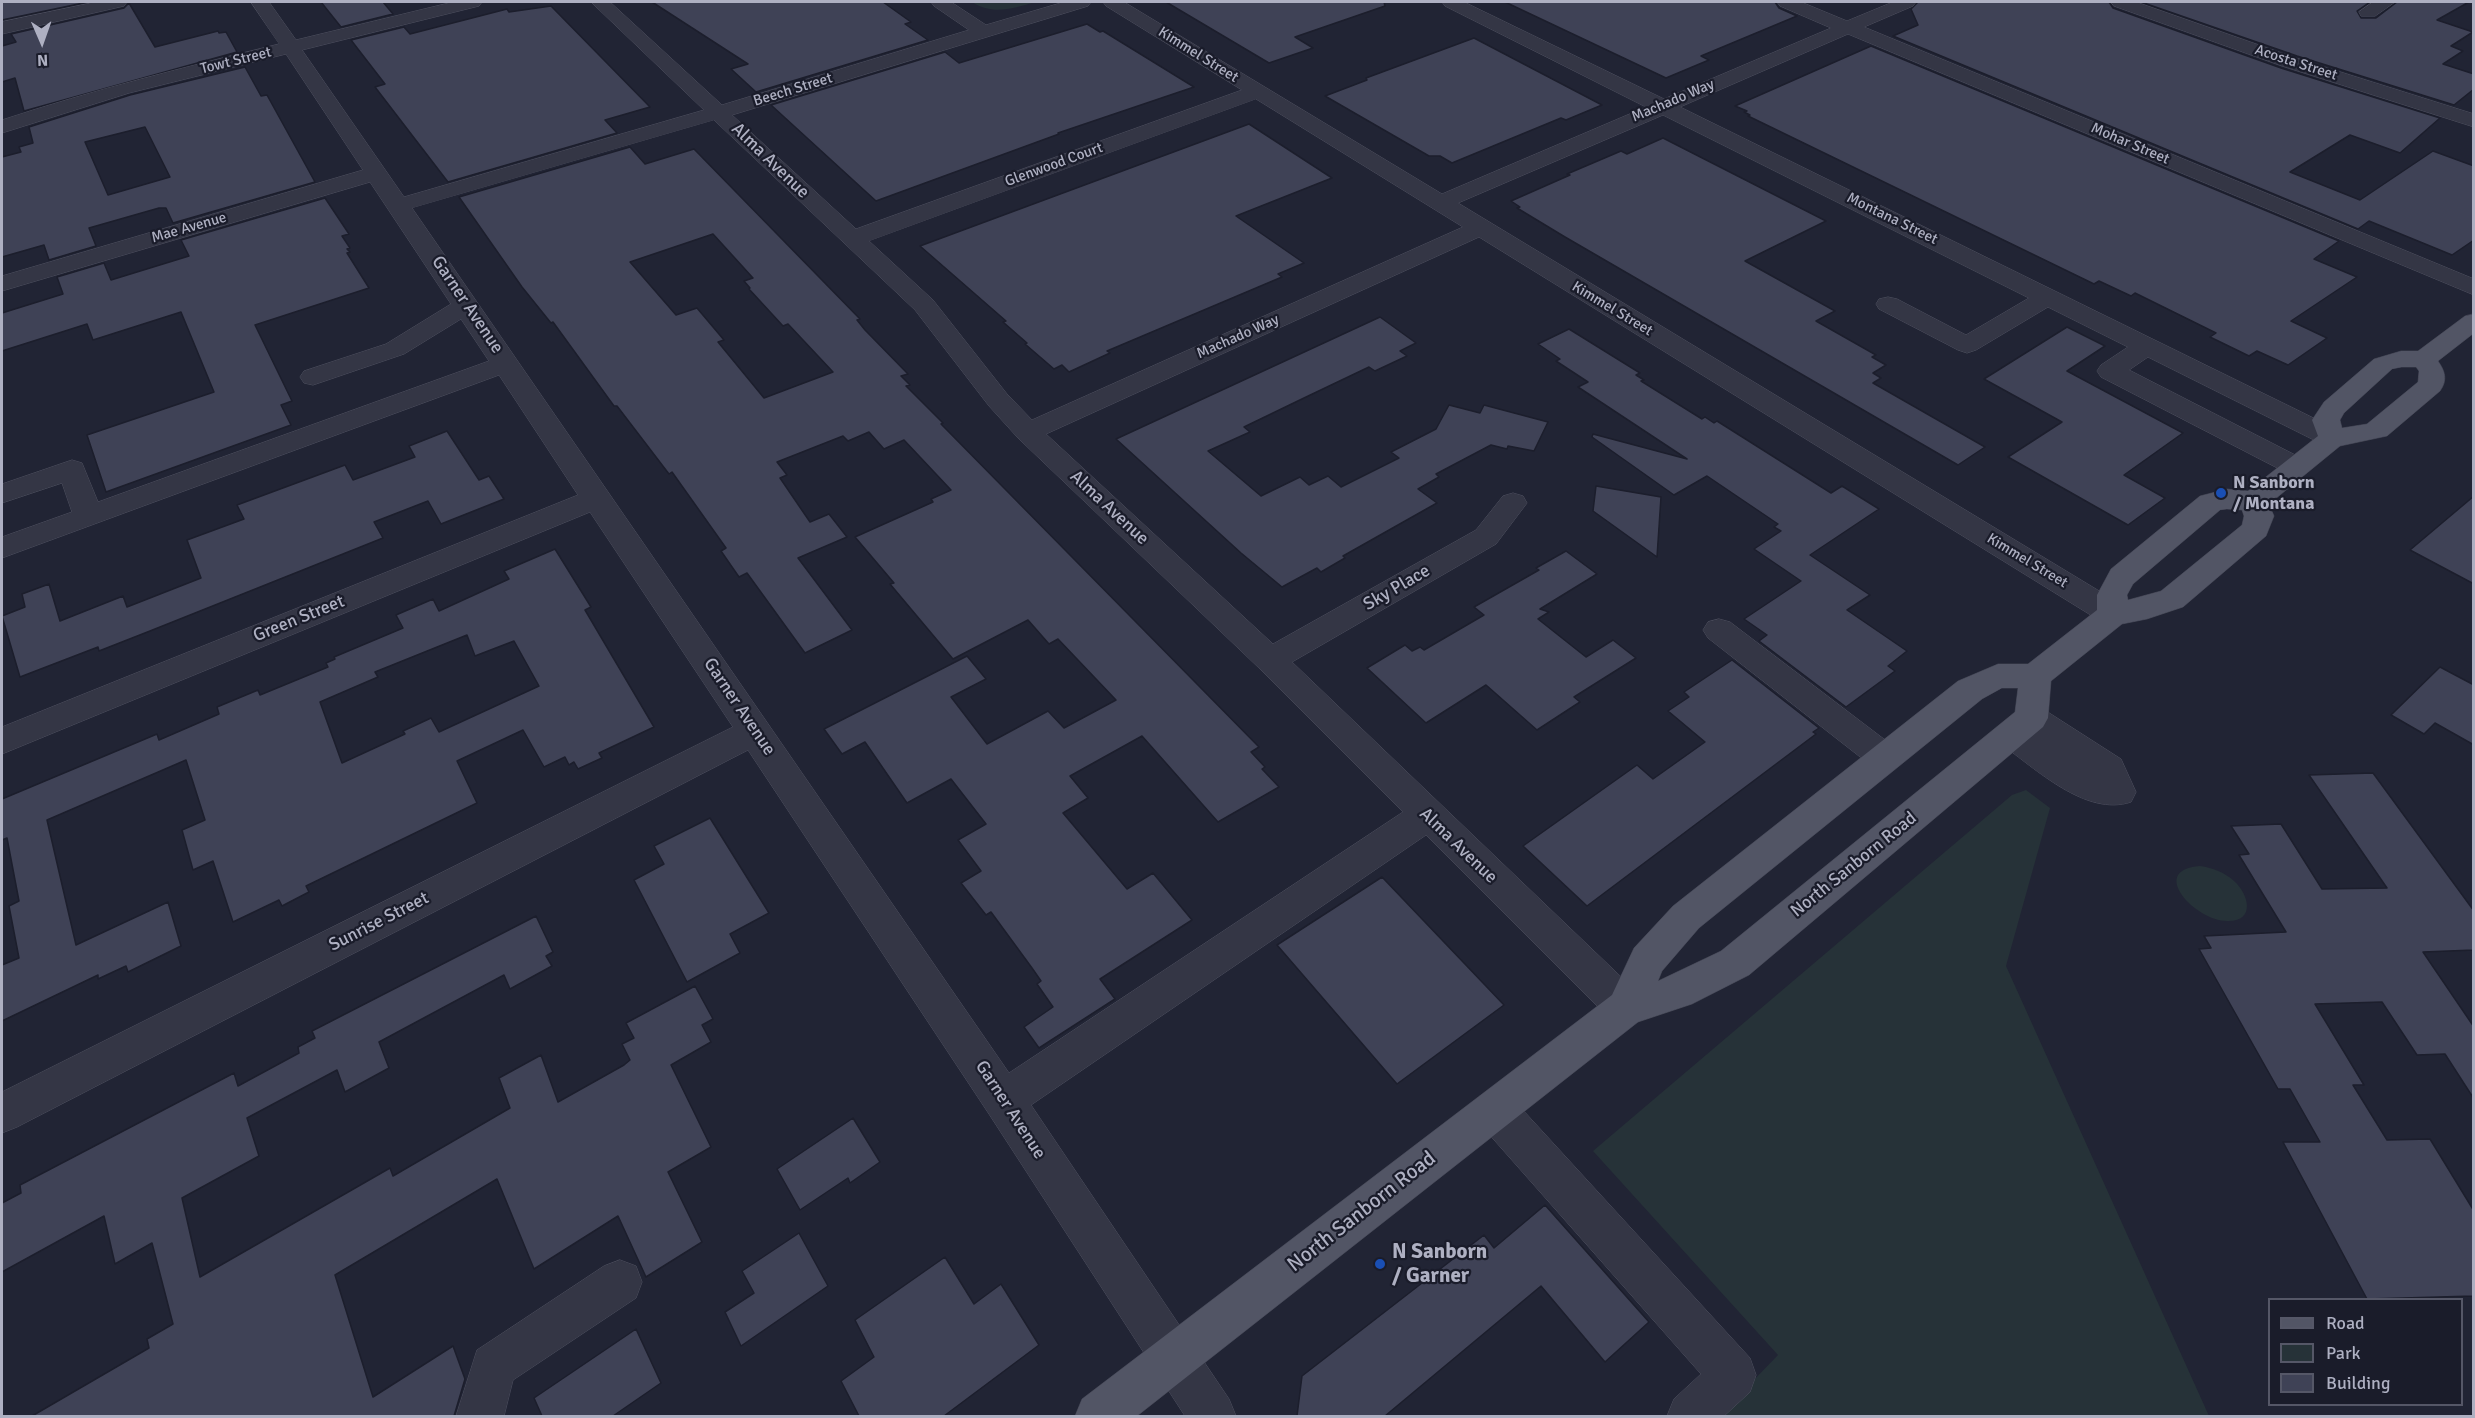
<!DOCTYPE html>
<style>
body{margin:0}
#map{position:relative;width:2475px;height:1418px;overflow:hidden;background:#212434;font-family:Signika,sans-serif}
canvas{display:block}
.frame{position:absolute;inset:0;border:3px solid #aeb0c2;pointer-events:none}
.legend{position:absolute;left:2268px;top:1298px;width:195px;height:108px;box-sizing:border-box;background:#1a1c2a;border:2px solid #555767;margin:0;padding:8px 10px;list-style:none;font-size:18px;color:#aeb0c2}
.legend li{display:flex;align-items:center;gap:12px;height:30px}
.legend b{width:30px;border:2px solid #555767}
.north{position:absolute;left:12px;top:12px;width:60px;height:60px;-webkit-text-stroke:4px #1a1c2a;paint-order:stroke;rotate:178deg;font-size:16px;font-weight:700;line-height:24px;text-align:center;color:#aeb0c2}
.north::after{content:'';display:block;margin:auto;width:21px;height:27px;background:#aeb0c2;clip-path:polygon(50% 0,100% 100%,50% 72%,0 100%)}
</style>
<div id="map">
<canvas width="2475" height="1418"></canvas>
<div class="frame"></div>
<ul class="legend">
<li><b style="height:8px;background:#525565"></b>Road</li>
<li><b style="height:16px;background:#263238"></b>Park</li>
<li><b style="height:16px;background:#3f4256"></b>Building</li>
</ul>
<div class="north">N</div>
</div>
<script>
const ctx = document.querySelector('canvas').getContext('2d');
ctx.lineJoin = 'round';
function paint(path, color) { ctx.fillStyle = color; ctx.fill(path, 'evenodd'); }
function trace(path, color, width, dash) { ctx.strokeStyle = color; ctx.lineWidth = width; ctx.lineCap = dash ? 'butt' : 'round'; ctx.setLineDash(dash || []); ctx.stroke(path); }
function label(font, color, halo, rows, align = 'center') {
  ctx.font = font + ' Signika,sans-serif'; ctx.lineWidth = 4.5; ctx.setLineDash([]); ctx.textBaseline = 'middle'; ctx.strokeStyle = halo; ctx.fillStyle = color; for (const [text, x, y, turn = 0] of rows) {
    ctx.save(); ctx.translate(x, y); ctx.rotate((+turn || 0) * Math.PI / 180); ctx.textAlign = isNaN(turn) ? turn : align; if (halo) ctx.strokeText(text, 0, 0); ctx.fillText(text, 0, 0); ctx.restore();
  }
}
paint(new Path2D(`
 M972 2H1036C1013 8 994 16 972 2Z
 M2026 790 2050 808 2006 966 2209 1416H1719L1778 1355 1593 1151 2012 795Z
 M2200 866C2213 868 2224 872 2234 881 2249 894 2256 922 2227 921 2196 921 2147 870 2200 866Z`), '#263238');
const building = new Path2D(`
 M2 2H88L2 20Z
 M321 2H383L393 14 341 27Z
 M652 2H883L911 22 905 24 928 40 756 92 731 69 748 64Z
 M1166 2H1384L1385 6 1295 37 1313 48 1269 63Z
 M1505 2H1775L1779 8 1797 16 1701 56 1709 60 1666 78Z
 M1918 2H2109L2113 8 2281 68 2440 118 2400 153 2350 135 2290 172 2360 200 2433 151 2474 166V240L2452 255 2369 221 2358 229 1893 36 1918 25 1911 9Z
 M2141 2H2370L2357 11 2361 18H2376L2397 2H2469L2437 20 2473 32 2451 46 2463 51 2443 64 2474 74V89L2454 105 2297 56Z
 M129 3 155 47 218 31 219 33 226 32 237 52 24 111 15 78 2 82V46L16 42 11 34 124 8Z
 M551 6 650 107 605 120 617 133 448 182 375 87 385 84 351 40 404 27 410 34 507 9 509 12Z
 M1087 24 1100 32 1103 31 1194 87 1058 133 1059 134 876 201 771 105 945 52 959 63Z
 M1474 38 1602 105 1566 120 1561 118 1452 163 1440 156H1429L1325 96 1367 80 1366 78Z
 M1871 46 2339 241 2314 259 2357 277 2291 321 2327 338 2288 365 2257 351 2249 356 2210 337 2216 333 2135 293 2131 296 2099 281 2094 284 1748 116 1750 115 1744 112 1747 111 1735 106Z
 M245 67 261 96 267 95 315 182 173 223 166 208H159L89 228 96 246 49 260 44 245 2 257V157L21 152 19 147 33 143 29 127 130 95ZM145 127 170 177 108 195 85 142Z
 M1249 124 1332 178 1236 216 1304 263 1278 274 1282 277 1107 351 1110 353 1069 372 1062 365 1054 369 1025 344 1027 343 1003 322 1006 321 920 246Z
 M1663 138 1826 221 1745 261 1835 311 1816 321 1876 355 1872 357 1886 365 1873 373 1881 378 1873 383 1985 447 1958 465 1565 237 1517 208 1520 207 1511 201 1570 175 1567 174 1621 151 1627 154Z
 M630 147 645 164 694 149 860 319 857 320 865 330 908 374 901 376 910 385 906 386 943 423 941 424 1259 747 1251 752 1265 767 1262 769 1279 787 1218 822 1142 736 1070 776 1088 798 1063 813 1127 889 1153 873 1192 920 1100 979 1115 999 1039 1048 1024 1027 1053 1007 1037 984 1041 981 1032 968 991 912 986 915 961 883 981 871 958 840 986 824 951 779 907 803 865 742 842 754 824 729 967 656 986 679 951 697 987 744 1048 711 1064 728 1116 700 1058 639 1049 644 1028 620 953 659 890 584 894 583 855 537 933 502 931 499 951 490 904 440 884 449 869 432 848 441 843 436 777 462 787 475 780 478 810 522 829 514 847 537 798 558 852 630 805 653 747 573 739 577 721 551 726 548 672 472 669 474 617 406H614L553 322 551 323 522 287 459 197ZM713 234 753 278 744 281 750 288 749 289 783 326 788 324 833 372 764 398 718 342 724 340 697 308 676 315 630 262Z
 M325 198 349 234 342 236 350 248 347 249 350 252 347 253 369 288 255 325 292 401 281 405 291 425 106 492 87 435 214 392 181 312 93 340 87 324 2 351V313L63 294 57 277 104 263 111 280 189 256 181 240Z
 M1380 317 1416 343 1400 351 1407 356 1375 371 1369 367 1304 398 1244 427 1250 432 1208 451 1261 496 1300 477 1309 485 1328 476 1341 487 1399 458 1391 452 1436 429 1449 405 1480 413 1484 405 1548 422 1534 451 1508 446 1507 449 1491 445 1436 474 1439 477 1418 489 1437 503 1343 556 1345 558 1321 572 1317 568 1282 587 1241 553 1116 439Z
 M2067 327 2105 346 2067 371 2183 433 2124 475 2165 498 2128 525 2008 457 2062 422 1984 379Z
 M1569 329 1640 373 1636 375 1644 380 1641 381 1702 419 1705 417 1714 423 1717 421 1831 493 1842 486 1879 509 1810 555 1870 595 1847 610 1907 651 1888 666 1895 671 1846 707 1759 641 1767 635 1744 619 1801 581 1754 549 1781 531 1774 527 1778 524 1707 476 1674 495 1592 437 1593 434 1687 459 1578 387 1588 382 1556 361 1560 359 1538 344Z
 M447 431 479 480 489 476 504 499 441 524 428 501 374 522 383 538 150 631 99 651 98 647 20 677 2 616 25 607 22 594 49 584 60 621 123 596 127 607 201 578 187 540 244 519 237 505 345 465 353 480 415 457 409 446Z
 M1596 486 1661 497 1657 557 1593 511Z
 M2474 496V584L2410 550Z
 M555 549 591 607 585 610 654 727 599 753 602 758 578 769 574 762 569 765 565 757 544 767 523 730 457 761 477 803 306 886 309 892 282 906 279 900 233 922 213 861 193 870 182 830 205 820 186 760 47 820 76 945 168 902 181 946 128 972 126 966 98 979V975L2 1021V965L19 958 9 906 19 901 7 838 2 840V799L157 734 159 740 219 714 217 707 258 690 260 695 328 667 326 663 335 659 334 657 403 628 396 615 433 599 439 611 509 579 504 571ZM467 635 475 656 514 641 539 686 439 732 431 718 403 731 405 734 342 763 320 702 378 677 375 672Z
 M1566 551 1597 574 1540 609 1549 612 1538 619 1586 657 1613 640 1636 658 1574 697 1580 702 1537 730 1486 685 1426 723 1367 668 1405 645 1412 651 1420 647 1424 650 1484 615 1474 607 1539 570 1536 568Z
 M1732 660 1819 728 1813 732 1816 734 1587 906 1523 846 1637 765 1653 779 1705 742 1668 711 1689 697 1684 692Z
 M2440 667 2474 685V745L2435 723 2424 734 2391 715Z
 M2373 773 2474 911V950L2423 952 2474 1027V1099L2445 1054 2417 1055 2382 1002 2315 1004 2364 1085H2353L2387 1140 2430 1139 2474 1211V1296L2367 1299 2283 1142H2320L2290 1089H2278L2199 949 2211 948 2204 936 2286 932 2239 855 2249 854 2231 826 2281 824 2322 889 2387 888 2309 775Z
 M710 818 769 913 730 934 740 953 687 982 634 880 664 864 654 846Z
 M1382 877 1504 1005 1397 1084 1277 945Z
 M536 916 553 952 546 956 552 966 510 989 504 975 379 1042 389 1068 345 1092 337 1070 247 1118 259 1156 182 1198 200 1277 390 1168 393 1176 510 1108 499 1078 541 1055 558 1102 624 1065 630 1060 622 1044 634 1038 626 1023 695 986 713 1019 702 1025 711 1042 671 1065 711 1147 668 1172 702 1242 646 1277 618 1216 534 1269 497 1179 335 1275 373 1397 453 1346 465 1379 454 1416H32L149 1348 147 1339 173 1324 152 1243 115 1264 104 1216 2 1272V1203L21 1193 20 1185 234 1073 238 1086 299 1053 298 1047 315 1038 312 1031Z
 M853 1118 880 1162 850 1183 848 1178 800 1210 777 1169Z
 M1545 1205 1649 1322 1605 1362 1541 1286 1385 1416H1297L1302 1376 1484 1235 1494 1248Z
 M799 1233 828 1286 741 1346 725 1312 754 1293 742 1271Z
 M945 1257 974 1304 1001 1284 1039 1345 944 1416H859L841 1381 874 1357 855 1320Z
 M636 1329 661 1383 613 1416H542L534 1398Z`);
paint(building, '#3f4256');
trace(building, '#1c1e2c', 1.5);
const minor = new Path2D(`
 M96 2H127L124 6 2 34V22Z
 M251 2H269L296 40 453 2H482L479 6 302 50 404 197 704 110 591 2H610L722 105 969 30 934 6 931 2H951L986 25 1064 2H1091L1088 6 732 115 856 229 1242 90 1106 6 1103 2H1124L1442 194 1646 107 1445 6 1442 2H1464L1664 99 1831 28 1780 6 1777 2H1801L1847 21 1893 2H1916L1913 6 1864 27 2474 279V295L1848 34 1680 107 2342 432 2346 438 2342 444 2332 447 2322 444 2148 357 2129 370 2307 461 2311 467 2307 473 2297 476 2287 473 2101 377 2097 371 2101 365 2128 347 2048 307 1976 350 1967 353 1958 350 1879 309 1876 304 1879 299 1888 297 1897 299 1966 335 2029 298 1663 115 1458 203 2124 606 2129 614 2124 622 2113 625 2102 622 1479 237 1046 434 1273 644 1476 530 1503 496 1513 493 1523 496 1527 503 1496 544 1292 662 1640 995 1646 1008 1640 1021 1626 1026 1612 1021 1426 835 1031 1105 1229 1399 1236 1416H1185L989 1114 748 750 17 1127 2 1133V1092L733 727 590 512 2 754V727L578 495 499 375 2 558V537L72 512 62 483 2 503V484L72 460 82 463 98 502 489 361 461 319 404 354 313 385 304 383 300 377 304 371 386 344 451 304 370 182 2 291V276L363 170 286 54 129 93 2 133V120C93 90 186 67 279 44ZM1256 99 1463 227 1032 420 1007 394 933 300 869 241ZM714 120 915 310 989 406 1018 438 1259 668 1403 812 1009 1073 412 208Z
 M2111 2H2136L2296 58 2474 114V127L2282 66 2114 6Z
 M2373 2H2395L2375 16H2361L2359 12Z
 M1719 619 1730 622 1897 749 1902 758 1897 767 1885 771 1873 767 1708 638 1703 630 1708 622Z
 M2031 705 2043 709 2121 759 2136 792 2131 802C2086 817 2036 769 2001 744L1996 735 2001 726 2013 722 2017 723 2014 718 2019 709Z
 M1495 1090 1510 1096 1750 1358 1756 1375 1750 1392 1724 1416H1667L1674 1399 1701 1374 1480 1124 1474 1110 1480 1096Z
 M620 1260 636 1266 642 1282 636 1298 513 1380 504 1416H456L477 1350 604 1266Z`);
const major = new Path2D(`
 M2474 314V333L2438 361C2445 371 2448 380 2440 391L2387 436 2340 446 2269 504 2274 516 2266 536 2183 607 2147 619 2122 624 2051 681 2048 718 2043 727 1749 975 1692 1004 1638 1022 1137 1416H1075L1082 1399 1612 995 1634 948 1673 906 1958 681 1998 664H2028L2097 610V595L2111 569 2200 496 2227 489 2248 491 2318 436 2312 420 2324 402 2374 359 2401 351H2418L2465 316ZM2402 367H2416L2419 371 2418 382 2367 424 2342 428 2340 420 2344 413 2392 369ZM2227 509 2242 510 2244 516 2242 525 2161 591 2128 600 2127 595 2133 584 2220 510ZM2002 688H2018L2015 712 1721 951 1658 981 1662 971 1699 928 1982 699Z`);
trace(minor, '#4f5160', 1);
trace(major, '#3e404f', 1);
paint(minor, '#343645');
paint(major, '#525565');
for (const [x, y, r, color] of [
 [2221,493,6,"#1a4fb4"],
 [1380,1264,6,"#1a4fb4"]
]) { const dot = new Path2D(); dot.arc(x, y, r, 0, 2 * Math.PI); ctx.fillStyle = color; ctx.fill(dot); trace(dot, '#1a1c2a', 2); }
label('15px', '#aeb0c2', '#1a1c2a', [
 ["Kimmel Street",1198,55,32],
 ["Towt Street",236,61,-14],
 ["Acosta Street",2296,63,18],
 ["Beech Street",793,90,-17],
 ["Machado Way",1673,101,-23],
 ["Mohar Street",2130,144,23],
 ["Glenwood Court",1054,165,-20],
 ["Montana Street",1892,219,26],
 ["Mae Avenue",189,228,-16],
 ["Kimmel Street",1612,309,31],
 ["Machado Way",1238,337,-24],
 ["Kimmel Street",2027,561,31]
]);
label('18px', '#aeb0c2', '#1a1c2a', [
 ["Alma Avenue",770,161,44],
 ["Garner Avenue",467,305,56],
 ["Alma Avenue",1109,508,43],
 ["Sky Place",1397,588,-30],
 ["Green Street",299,619,-22],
 ["Garner Avenue",739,707,56],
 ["Alma Avenue",1458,846,44],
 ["North Sanborn Road",1854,865,-39],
 ["Sunrise Street",379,922,-27],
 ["Garner Avenue",1010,1110,57]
]);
label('bold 18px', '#aeb0c2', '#1a1c2a', [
 ["N Sanborn",2233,483],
 ["/ Montana",2233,504]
], 'left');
label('21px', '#aeb0c2', '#1a1c2a', [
 ["North Sanborn Road",1362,1212,-38]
]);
label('bold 21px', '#aeb0c2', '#1a1c2a', [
 ["N Sanborn",1392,1252],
 ["/ Garner",1392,1276]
], 'left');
</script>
